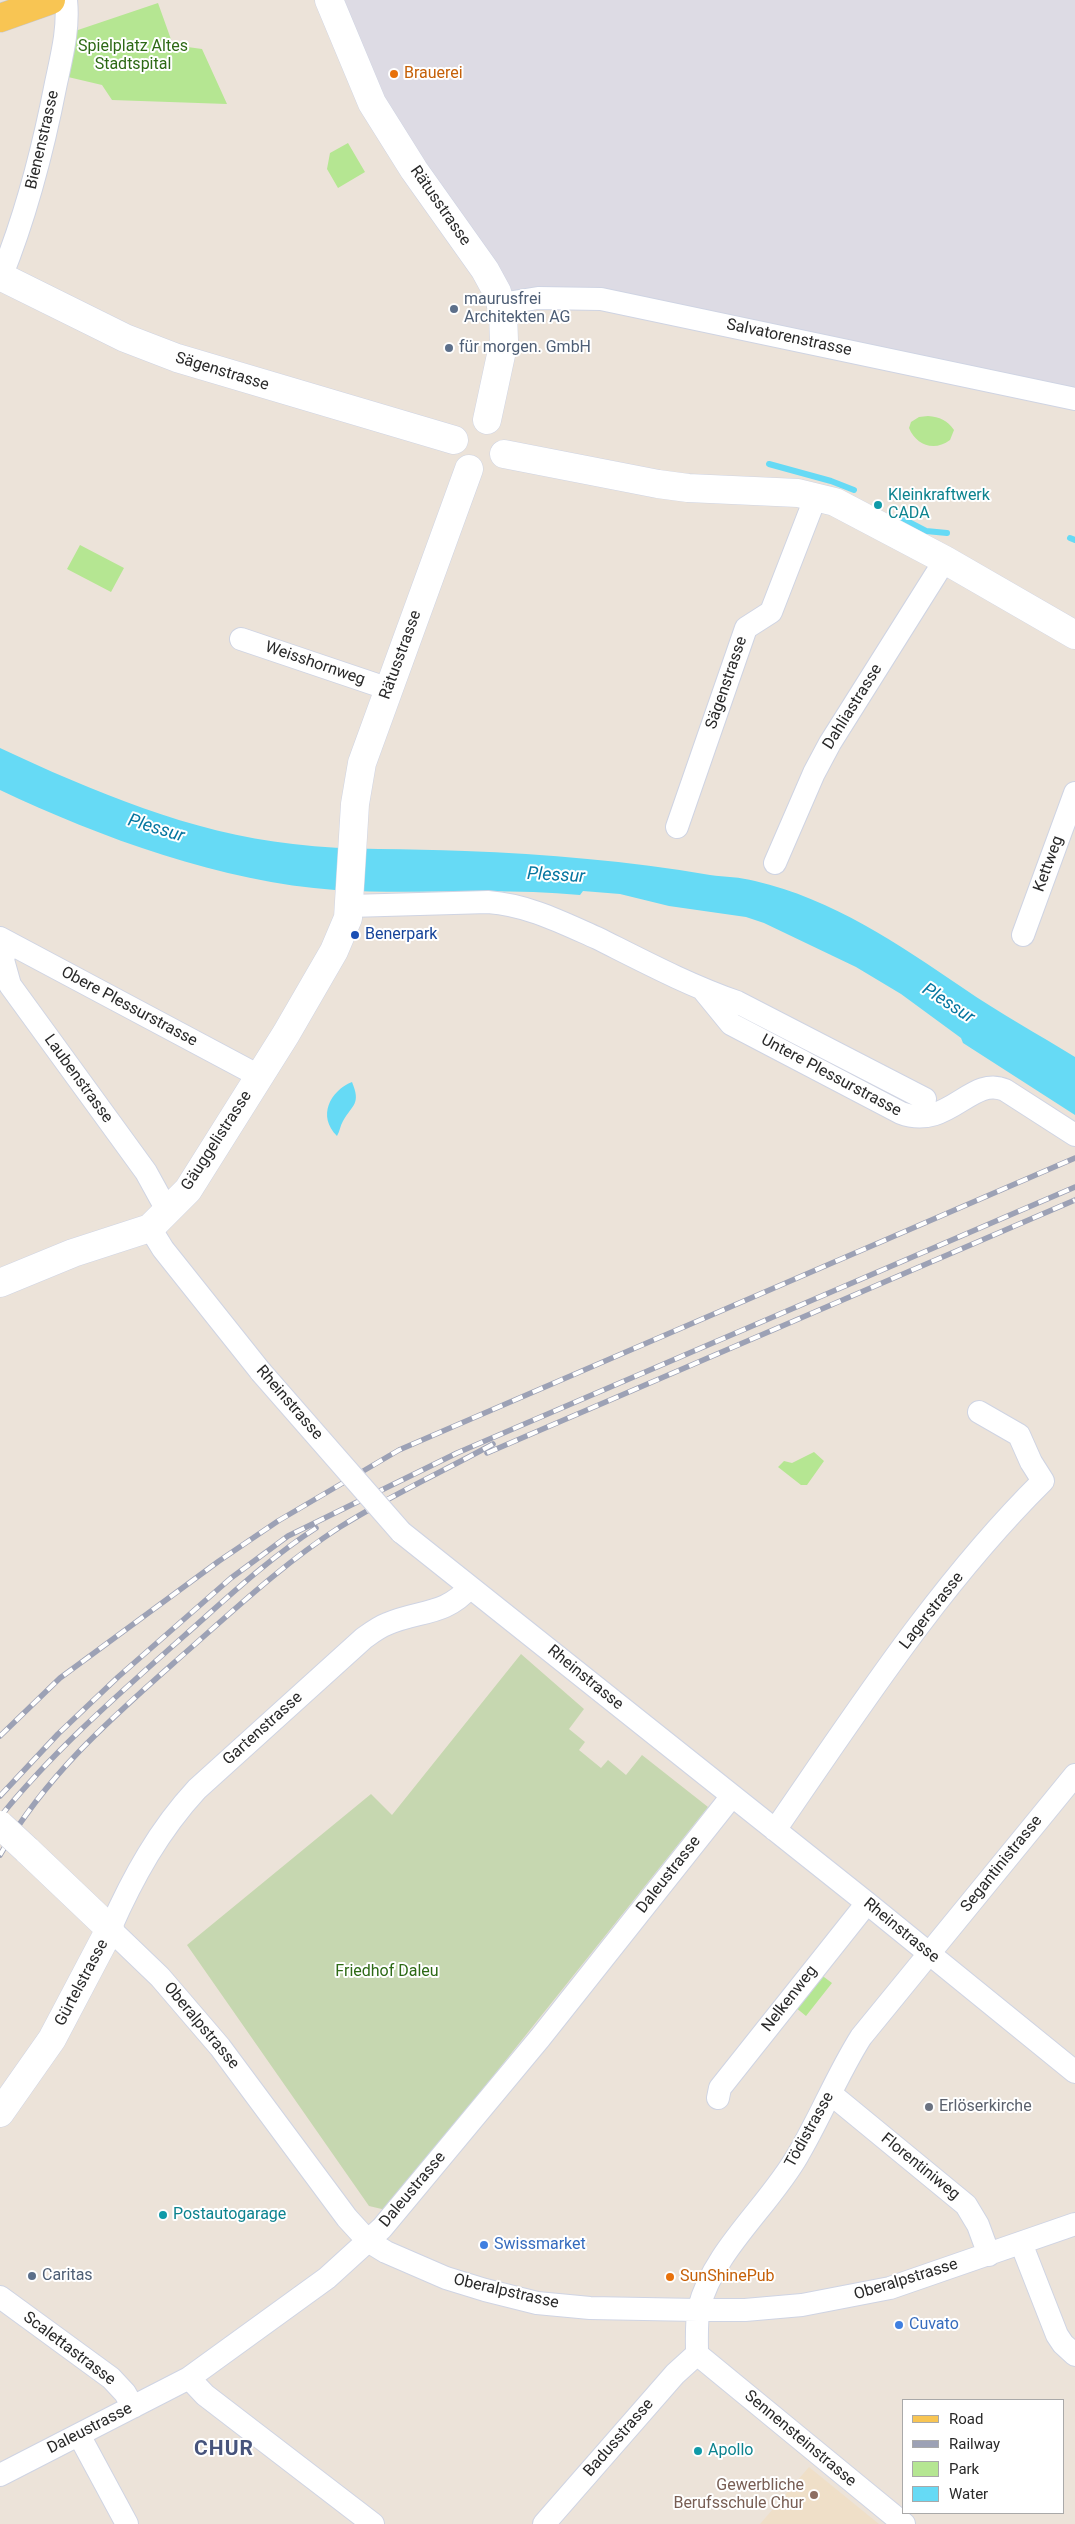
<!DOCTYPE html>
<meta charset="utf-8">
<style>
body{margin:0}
#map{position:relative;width:1075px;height:2524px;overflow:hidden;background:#ece3d9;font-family:Roboto,sans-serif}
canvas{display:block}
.legend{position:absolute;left:902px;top:2399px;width:162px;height:115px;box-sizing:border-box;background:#fff;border:1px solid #a9a9a9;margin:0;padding:6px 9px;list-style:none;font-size:15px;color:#292929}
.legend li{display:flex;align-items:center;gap:10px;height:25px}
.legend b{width:25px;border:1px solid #a9a9a9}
</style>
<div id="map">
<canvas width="1075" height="2524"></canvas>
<ul class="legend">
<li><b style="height:6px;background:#f8c553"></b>Road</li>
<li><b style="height:6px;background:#9ca1b5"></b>Railway</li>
<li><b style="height:14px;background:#b5e692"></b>Park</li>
<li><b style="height:14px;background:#66daf5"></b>Water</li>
</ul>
</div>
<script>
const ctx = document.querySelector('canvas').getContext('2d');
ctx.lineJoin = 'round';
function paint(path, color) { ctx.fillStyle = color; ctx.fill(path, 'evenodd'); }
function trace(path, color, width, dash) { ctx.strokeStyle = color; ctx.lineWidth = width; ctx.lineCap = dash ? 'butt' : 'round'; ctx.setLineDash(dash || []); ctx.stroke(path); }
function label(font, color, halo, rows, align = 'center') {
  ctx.font = font + ' Roboto,sans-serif'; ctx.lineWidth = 4; ctx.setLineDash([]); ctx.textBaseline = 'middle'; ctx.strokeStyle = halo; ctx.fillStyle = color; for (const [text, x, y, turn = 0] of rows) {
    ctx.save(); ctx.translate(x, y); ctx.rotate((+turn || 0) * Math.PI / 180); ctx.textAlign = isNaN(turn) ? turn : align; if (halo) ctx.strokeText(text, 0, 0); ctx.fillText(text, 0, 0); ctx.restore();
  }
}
paint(new Path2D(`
 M340 0H1075V394L676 311 510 296 378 104Z`), '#dddbe4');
paint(new Path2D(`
 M809 2467 879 2524H760Z`), '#efdfc8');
paint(new Path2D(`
 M158 3 173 45 202 49 227 104 112 100 102 85 68 77 75 31Z
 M348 143 365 172 338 188 327 169 330 153Z
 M928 416C940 417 947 420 954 430L950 440C934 452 916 445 909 428L911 422 919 417Z
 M80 545 124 568 111 592 67 569Z
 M814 1452 824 1461 807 1485H801L778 1467 784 1461 792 1463Z
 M820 1974 832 1983 806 2016 795 2007Z`), '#b5e692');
paint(new Path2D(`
 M521 1654 584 1709 569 1729 585 1742 579 1750 601 1768 608 1760 626 1775 642 1755 708 1807 386 2210 369 2206 187 1945 371 1794 392 1815Z`), '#c6d7b0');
paint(new Path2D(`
 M0 748C92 791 191 833 293 844 350 851 407 848 465 851 546 854 629 861 710 875 725 877 740 877 755 881 833 899 898 944 963 988 999 1013 1038 1034 1075 1057V1115L963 1043 961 1038 901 994 856 967 764 923 746 917 669 906 620 894 583 891 580 895C499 887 417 895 335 890 223 882 101 838 0 790Z
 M352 1082C361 1104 353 1104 343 1121 340 1126 340 1131 337 1136 317 1116 330 1091 352 1082Z`), '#66daf5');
trace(new Path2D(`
 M769 464 831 481 854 490
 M901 518 926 531 947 533
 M1070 538 1075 540`), '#66daf5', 6);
const minor = new Path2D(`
 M1 277C27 213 43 150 56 83 62 55 69 28 66 0
 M501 304 538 298 601 299 1075 399
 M241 639 389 689
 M677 827 746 628 771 612 816 496
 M775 863 814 773 830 743 945 560
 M350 906 488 902C528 905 561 922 597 938 643 961 688 985 737 1002L925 1099
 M1023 935 1075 793
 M0 938 259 1076
 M7 942 3 960 10 985 146 1172 168 1212
 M704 991 731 1024 901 1113C948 1131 971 1075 1005 1090L1075 1135
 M150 1228 163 1249 261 1372
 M401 1532 867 1903 1075 2072
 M470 1587C445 1616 419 1610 387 1624 379 1627 371 1633 364 1638L197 1789C159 1830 133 1877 110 1929L160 1977 220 2047 347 2218 368 2241 386 2252 446 2278 485 2290 537 2303 590 2308 698 2310H745L802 2305 890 2288 1075 2224
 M775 1830C858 1710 939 1584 1043 1481L1031 1462 1019 1435 979 1412
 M831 2094 966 2205 978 2225 989 2255
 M718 2098 720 2088 867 1903
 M1021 2243 1057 2335 1063 2344 1075 2355
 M0 2297 111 2378 125 2393 133 2407
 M697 2354C697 2339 696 2322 699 2308 713 2251 769 2206 798 2155 821 2116 837 2075 861 2037L1075 1775
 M697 2354 904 2524
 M189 2378 205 2395 373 2524
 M79 2435 127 2524
 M0 2475 189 2378 327 2278 382 2228 540 2038 732 1796
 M544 2524 675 2374 697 2354`);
const tertiary = new Path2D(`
 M329 0 372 103 414 170 485 270 497 292 503 312 504 341 487 420
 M0 276 125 338 177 358 454 440
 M504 454 658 484 688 488 798 493 835 502 945 560 1075 635
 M0 1283 73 1253 150 1228 188 1190 286 1034 334 951 348 918 355 804 362 763 469 469
 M0 2113 52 2039 110 1929 27 1850`);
const primary = new Path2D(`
 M0 18 51 0`);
trace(minor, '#cfd4e3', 24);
trace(tertiary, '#cfd4e3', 29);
trace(primary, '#c7c7c7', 29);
trace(minor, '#fff', 22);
trace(tertiary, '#fff', 28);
trace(primary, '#f8c553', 28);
const rail = new Path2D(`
 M487 1453 1075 1200
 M0 1736 60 1678 219 1561 278 1521 399 1450 1075 1158
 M0 1796 58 1734 118 1677 231 1578 288 1536 457 1453 1075 1187
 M0 1817C54 1750 120 1693 184 1636 226 1599 268 1559 316 1528
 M0 1855C48 1772 114 1716 185 1653 235 1609 284 1563 340 1527 389 1496 442 1472 493 1444`);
trace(rail, '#9ca1b5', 5.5);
trace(rail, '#fff', 4, [11]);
const minorBridge = new Path2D(`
 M261 1372 401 1532`);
const tertiaryBridge = new Path2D(`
 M0 1825 27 1850`);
trace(minorBridge, '#cfd4e3', 24, []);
trace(tertiaryBridge, '#cfd4e3', 29, []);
trace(minorBridge, '#fff', 22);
trace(tertiaryBridge, '#fff', 28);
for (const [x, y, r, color] of [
 [394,74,5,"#e8710a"],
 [454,309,5,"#5c6f8a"],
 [449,348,5,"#5c6f8a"],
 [878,505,5,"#0f9aa8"],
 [355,935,5,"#1a4fb4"],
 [929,2107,5,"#6b7280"],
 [163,2215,5,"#0f9aa8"],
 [484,2245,5,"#3f7fe0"],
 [32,2276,5,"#5c6f8a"],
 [670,2277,5,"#e8710a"],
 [899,2325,5,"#3f7fe0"],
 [698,2451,5,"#0f9aa8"],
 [814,2495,5,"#8d6e63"]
]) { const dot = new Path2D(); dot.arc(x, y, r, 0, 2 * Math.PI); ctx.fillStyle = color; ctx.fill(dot); trace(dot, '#fff', 2); }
label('16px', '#2d6915', '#fff', [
 ["Spielplatz Altes",133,47],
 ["Stadtspital",133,65],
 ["Friedhof Daleu",387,1972]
]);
label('16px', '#c56008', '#fff', [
 ["Brauerei",404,74],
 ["SunShinePub",680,2277]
], 'left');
label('16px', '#292929', '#fff', [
 ["Bienenstrasse",43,140,-77],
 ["Rätusstrasse",440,206,55],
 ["Salvatorenstrasse",789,338,12],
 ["Sägenstrasse",222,372,17],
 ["Rätusstrasse",401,655,-70],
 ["Weisshornweg",315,664,19],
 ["Sägenstrasse",727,683,-71],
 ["Dahliastrasse",853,707,-58],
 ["Kettweg",1049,864,-70],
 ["Obere Plessurstrasse",129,1007,28],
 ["Untere Plessurstrasse",831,1076,28],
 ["Laubenstrasse",78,1079,54],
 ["Gäuggelistrasse",217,1141,-57],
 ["Rheinstrasse",289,1403,49],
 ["Lagerstrasse",932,1611,-52],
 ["Rheinstrasse",585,1678,39],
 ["Gartenstrasse",263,1729,-42],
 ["Segantinistrasse",1002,1864,-51],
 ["Daleustrasse",669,1875,-52],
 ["Rheinstrasse",901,1931,39],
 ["Gürtelstrasse",82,1983,-62],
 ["Nelkenweg",790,1999,-52],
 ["Oberalpstrasse",201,2026,50],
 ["Tödistrasse",810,2130,-61],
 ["Florentiniweg",920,2167,39],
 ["Daleustrasse",413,2190,-50],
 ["Oberalpstrasse",906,2280,-17],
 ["Oberalpstrasse",506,2292,13],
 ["Scalettastrasse",69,2349,37],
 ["Daleustrasse",90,2429,-27],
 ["Badusstrasse",619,2438,-49],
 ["Sennensteinstrasse",800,2439,40]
]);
label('16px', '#4e5e75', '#fff', [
 ["maurusfrei",464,300],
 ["Architekten AG",464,318],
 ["für morgen. GmbH",459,348],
 ["Caritas",42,2276]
], 'left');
label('16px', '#0d838f', '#fff', [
 ["Kleinkraftwerk",888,496],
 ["CADA",888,514],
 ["Postautogarage",173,2215],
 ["Apollo",708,2451]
], 'left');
label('16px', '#164399', '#fff', [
 ["Benerpark",365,935]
], 'left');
label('16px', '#5b616d', '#fff', [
 ["Erlöserkirche",939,2107]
], 'left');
label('16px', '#366cbe', '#fff', [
 ["Swissmarket",494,2245],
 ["Cuvato",909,2325]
], 'left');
label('16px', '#785e54', '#fff', [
 ["Gewerbliche",804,2486],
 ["Berufsschule Chur",804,2504]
], 'right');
label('italic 18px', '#0676a0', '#fff', [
 ["Plessur",156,829,17],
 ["Plessur",556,876,3],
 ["Plessur",948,1004,33]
]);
ctx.letterSpacing = '1px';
label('bold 21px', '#47547c', '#fff', [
 ["CHUR",224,2450]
]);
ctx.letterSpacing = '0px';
</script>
